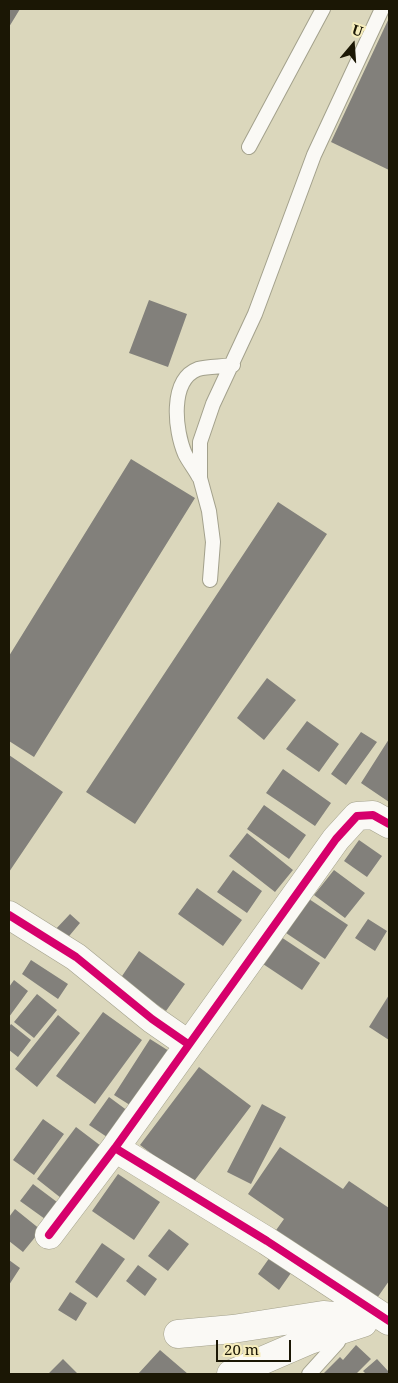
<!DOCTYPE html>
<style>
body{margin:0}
#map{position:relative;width:398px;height:1383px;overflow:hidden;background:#dbd7bc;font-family:"Noto Serif",serif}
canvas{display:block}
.frame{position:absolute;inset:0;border:10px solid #1b1705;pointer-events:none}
.north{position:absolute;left:328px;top:20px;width:50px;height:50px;-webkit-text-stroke:4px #f6edbc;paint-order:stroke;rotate:18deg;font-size:14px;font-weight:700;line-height:20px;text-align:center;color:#1b1705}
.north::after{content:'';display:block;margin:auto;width:18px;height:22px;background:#1b1705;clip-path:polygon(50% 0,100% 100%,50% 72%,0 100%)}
.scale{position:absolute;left:216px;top:1340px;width:75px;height:22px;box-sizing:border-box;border:2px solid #1b1705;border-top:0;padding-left:6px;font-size:15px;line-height:18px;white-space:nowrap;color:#1b1705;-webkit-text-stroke:4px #f6edbc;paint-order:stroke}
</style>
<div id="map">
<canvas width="398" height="1383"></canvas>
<div class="frame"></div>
<div class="north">U</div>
<div class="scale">20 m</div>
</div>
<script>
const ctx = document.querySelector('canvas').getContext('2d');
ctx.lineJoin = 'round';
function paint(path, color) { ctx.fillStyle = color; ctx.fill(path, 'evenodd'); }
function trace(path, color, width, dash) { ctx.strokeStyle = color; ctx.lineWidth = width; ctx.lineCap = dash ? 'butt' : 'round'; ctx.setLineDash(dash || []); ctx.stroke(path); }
paint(new Path2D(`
 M9 9H20L9 27Z
 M389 18V170L331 142Z
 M149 300 187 314 168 367 129 353Z
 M131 459 195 498 34 757 9 741V656Z
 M278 502 327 534 135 824 86 792Z
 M267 678 296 700 264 740 237 718Z
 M307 721 339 744 319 772 286 749Z
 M361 732 377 742 346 785 331 774Z
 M389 739V802L361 783Z
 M9 755 63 792 9 872Z
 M283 769 331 803 315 826 266 793Z
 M264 805 306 835 289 859 247 829Z
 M247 833 293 870 275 892 229 856Z
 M359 840 382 856 367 877 344 861Z
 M233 870 262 891 247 913 217 892Z
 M334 870 365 893 345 918 314 895Z
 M197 888 242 920 223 946 178 914Z
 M309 899 348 925 325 959 286 933Z
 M70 914 80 923 65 941 54 931Z
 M368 919 387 931 375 951 355 938Z
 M281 937 320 963 302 990 263 964Z
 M139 951 185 984 166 1011 120 979Z
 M31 960 68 984 58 999 22 974Z
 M14 980 28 991 9 1017V987Z
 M37 994 57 1010 34 1038 14 1022Z
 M389 995V1040L369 1027Z
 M103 1012 142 1040 95 1104 56 1076Z
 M58 1015 80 1033 37 1087 15 1069Z
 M11 1024 31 1040 18 1057 9 1050V1027Z
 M150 1039 169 1051 133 1107 114 1095Z
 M199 1067 251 1106 192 1184 140 1145Z
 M109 1097 132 1114 113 1141 89 1125Z
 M262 1104 286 1117 251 1184 227 1172Z
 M43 1119 64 1134 34 1175 13 1160Z
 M76 1127 101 1146 61 1198 37 1179Z
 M280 1147 343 1189 349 1181 389 1208V1281L375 1301 274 1233 284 1219 248 1194Z
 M118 1174 160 1202 134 1240 92 1211Z
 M33 1184 57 1202 45 1219 20 1201Z
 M15 1209 41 1230 23 1252 9 1241V1217Z
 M169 1229 189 1244 168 1271 148 1256Z
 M102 1243 125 1259 97 1298 75 1282Z
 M270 1257 291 1273 279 1290 258 1274Z
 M9 1260 20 1268 9 1285Z
 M138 1265 157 1279 145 1296 126 1281Z
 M70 1292 87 1303 76 1321 58 1310Z
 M356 1345 371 1359 356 1374H323L340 1357 343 1360Z
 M160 1350 188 1374H138Z
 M63 1359 78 1374H48Z
 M377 1359 389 1372V1374H366L363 1371Z`), '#82807b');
const service = new Path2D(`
 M249 147 323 9
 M199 477C195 469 189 462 185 454 175 431 169 380 198 369 208 366 222 367 233 365
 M210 580 213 542 209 511 200 478V442L213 404 255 314 314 155 382 9
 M309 1374 338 1342 342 1330`);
const minor = new Path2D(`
 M9 915 76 957 152 1019 188 1044
 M115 1148 267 1241 389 1321
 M49 1235 115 1148 336 839 357 816 373 815 389 824
 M178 1334 233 1329 323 1315 334 1316 351 1325
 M231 1374 310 1340 363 1323`);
trace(service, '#a3a18c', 16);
trace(minor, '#a3a18c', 29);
trace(service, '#faf9f5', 14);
trace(minor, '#faf9f5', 28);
trace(new Path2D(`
 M9 915 76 957 152 1019 188 1044
 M115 1148 267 1241 389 1321
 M49 1235 115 1148 336 839 357 816 373 815 389 824`), '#d6006c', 8);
</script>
